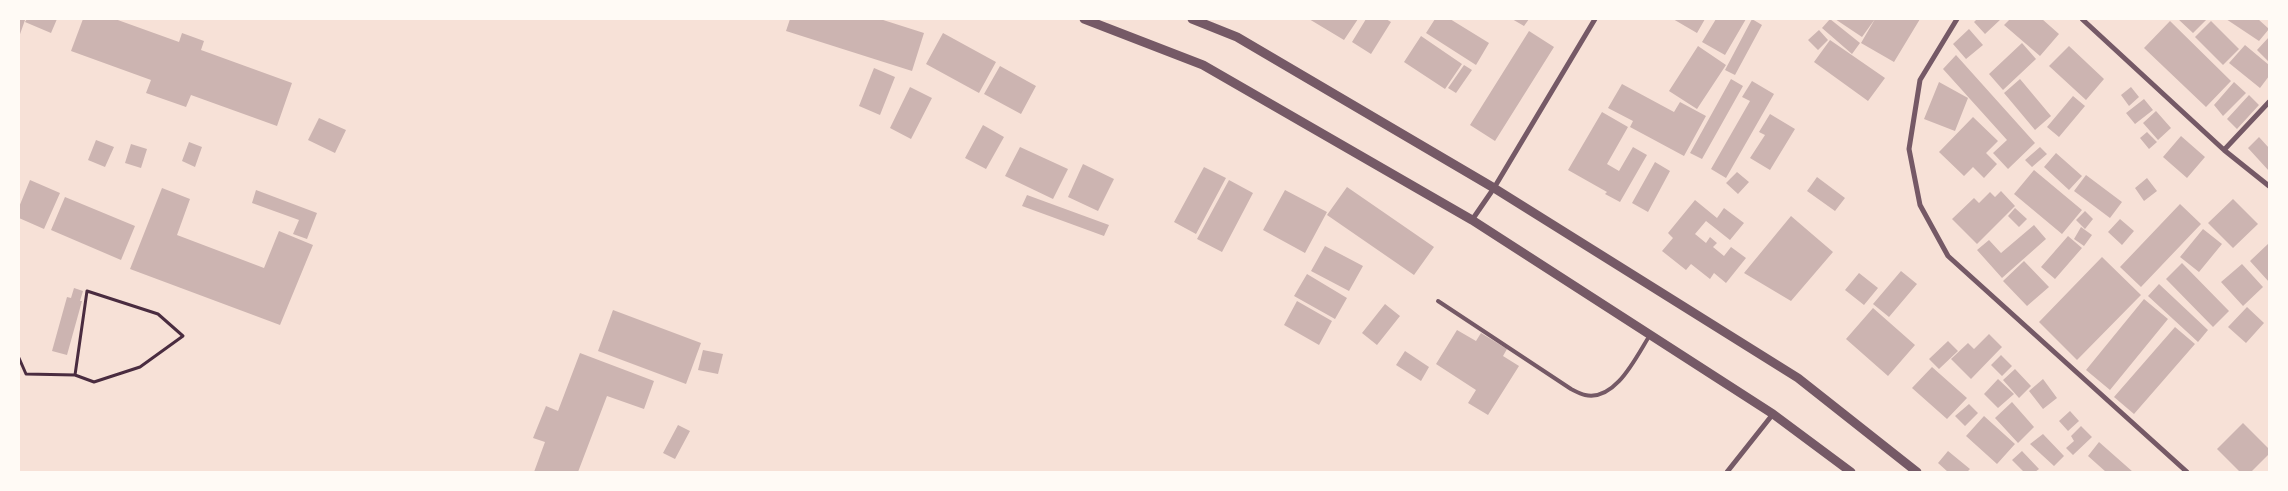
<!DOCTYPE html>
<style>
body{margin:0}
#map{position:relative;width:2288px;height:491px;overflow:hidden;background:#f7e1d7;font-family:Figtree,sans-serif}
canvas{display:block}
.frame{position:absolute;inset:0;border:20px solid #fffaf5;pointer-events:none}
</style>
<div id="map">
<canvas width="2288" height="491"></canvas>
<div class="frame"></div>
</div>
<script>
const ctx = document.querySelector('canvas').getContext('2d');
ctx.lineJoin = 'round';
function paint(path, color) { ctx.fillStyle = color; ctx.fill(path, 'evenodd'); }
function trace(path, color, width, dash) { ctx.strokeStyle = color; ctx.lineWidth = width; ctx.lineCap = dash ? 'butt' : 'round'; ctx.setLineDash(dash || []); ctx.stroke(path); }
paint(new Path2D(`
 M19 19 25 20 19 37Z
 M27 19H57L51 33 25 22Z
 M83 19H115L179 42 182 33 204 41 201 50 292 83 277 126 191 95 186 107 146 93 151 80 71 51Z
 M790 19H880L924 33 912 71 786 31Z
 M1309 19H1358L1344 40Z
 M1366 19H1386L1391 22 1371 54 1352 42Z
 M1435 19H1450L1489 43 1476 65 1426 33Z
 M1512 19H1529L1524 26Z
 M1673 19H1705L1697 33Z
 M1716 19H1746L1725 55 1702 42Z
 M1752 19 1762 25 1735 75 1725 70Z
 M1830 19 1860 43 1852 54 1822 28Z
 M1835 19H1875L1862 37Z
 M1875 19H1920L1894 62 1861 43Z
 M1977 19H2001L1985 34 1974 22Z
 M2010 19H2042L2059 34 2040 56 2004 25Z
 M2178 19H2207L2193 33Z
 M2226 19H2258L2269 29 2259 41Z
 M2170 21 2231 81 2206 107 2144 48Z
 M2211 21 2239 49 2223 65 2195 37Z
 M1969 29 1983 45 1966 59 1953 44Z
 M1819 30 1828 40 1818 50 1808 40Z
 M1529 31 1554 47 1495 141 1470 125Z
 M943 33 996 62 979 93 926 64Z
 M1421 36 1462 64 1445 89 1404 62Z
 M2269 37V62L2257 50Z
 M1830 40 1885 78 1868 101 1814 62Z
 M2022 43 2036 59 2003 90 1989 74Z
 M2245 45 2269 65V76L2260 88 2229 63Z
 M1698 46 1726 65 1697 109 1669 91Z
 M2069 46 2104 79 2086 100 2049 66Z
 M1956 55 2035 143 2008 169 1993 153 2007 140 1943 69Z
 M1464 65 1472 70 1456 93 1448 88Z
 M1000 66 1036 86 1021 114 984 94Z
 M874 68 895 77 880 115 859 106Z
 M1731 79 1743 86 1702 159 1690 153Z
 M2020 79 2051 116 2035 130 2004 93Z
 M1752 81 1774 94 1726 178 1711 169 1750 101 1742 97Z
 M1939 82 1968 98 1955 131 1924 119Z
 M2234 82 2246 93 2223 116 2214 105Z
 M1622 84 1674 112 1680 102 1706 116 1684 156 1630 127 1633 121 1608 108Z
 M910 87 932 98 911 139 890 128Z
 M2131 87 2139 97 2129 106 2121 95Z
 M2249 95 2259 105 2237 129 2227 119Z
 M2073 96 2085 106 2059 137 2047 127Z
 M2144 99 2153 110 2135 124 2126 113Z
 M2156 111 2171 128 2158 140 2143 123Z
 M1602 112 1628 127 1607 164 1619 171 1633 147 1647 155 1620 202 1605 194 1607 192 1568 170Z
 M1770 114 1795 129 1770 170 1750 158 1765 135 1759 132Z
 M1973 117 1998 141 1986 153 1997 164 1984 178 1973 167 1964 176 1939 152Z
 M319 118 346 130 335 153 308 140Z
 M983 125 1004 137 986 169 965 158Z
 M2147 132 2157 142 2149 149 2140 138Z
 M2181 136 2205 157 2187 178 2163 157Z
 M2259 137 2269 148V171L2248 148Z
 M96 140 114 147 105 167 88 160Z
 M189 142 202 147 195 167 182 161Z
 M131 144 147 149 141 168 125 163Z
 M1020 147 1068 169 1053 199 1005 176Z
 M2040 147 2047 154 2032 167 2025 160Z
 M2056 153 2082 176 2069 190 2044 167Z
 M1655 162 1670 171 1648 212 1632 203Z
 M1083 164 1114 179 1098 211 1068 197Z
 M1204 167 1226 178 1196 234 1174 222Z
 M2034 170 2082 210 2062 234 2014 194Z
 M1737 172 1749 182 1738 194 1726 183Z
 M2086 175 2122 202 2110 218 2074 191Z
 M1817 177 1845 198 1835 211 1807 191Z
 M2147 178 2157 191 2144 201 2135 188Z
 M30 180 60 193 44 229 19 218V207Z
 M1229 180 1253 193 1222 252 1197 239Z
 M1347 187 1434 247 1414 275 1327 215Z
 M162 188 190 199 177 235 264 268 279 231 313 245 280 325 130 269Z
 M256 190 317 213 307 239 293 234 299 220 252 203Z
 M1285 190 1327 212 1305 253 1263 230Z
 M2001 191 2015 206 1977 244 1952 219 1974 198 1979 203 1990 192 1995 197Z
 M1027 195 1109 225 1104 236 1022 206Z
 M65 197 135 226 121 260 51 230Z
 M2233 199 2258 224 2233 248 2208 223Z
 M1695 200 1717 218 1724 208 1744 223 1730 240 1706 221 1695 234 1706 243 1710 237 1717 243 1713 247 1724 256 1731 247 1746 258 1726 283 1714 273 1710 279 1691 264 1686 270 1662 251 1673 238 1668 233Z
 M2180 204 2201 224 2141 287 2120 267Z
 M2015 208 2027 219 2019 227 2008 216Z
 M2085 211 2093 219 2085 229 2076 220Z
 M1791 216 1833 252 1791 301 1744 273Z
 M2120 219 2134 231 2122 245 2108 232Z
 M2034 225 2046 239 2002 278 1977 250 1989 240 2001 253Z
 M2081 227 2092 235 2084 246 2074 239Z
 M2203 229 2222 244 2199 272 2180 257Z
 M2068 236 2082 248 2055 279 2041 267Z
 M2269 243V282L2250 261Z
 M1325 246 1363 266 1349 291 1311 271Z
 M2102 257 2141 295 2077 360 2039 322Z
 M2024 261 2049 287 2027 306 2003 281Z
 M2182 263 2229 311 2213 327 2166 279Z
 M2242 264 2263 287 2243 306 2221 282Z
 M1901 271 1917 284 1889 317 1873 304Z
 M1859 273 1878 288 1864 305 1845 290Z
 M1307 274 1347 298 1335 319 1294 296Z
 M2159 284 2208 330 2198 342 2148 296Z
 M74 288 83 291 80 301H82L67 355 52 351 67 297 71 298Z
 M2144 299 2168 319 2110 390 2086 370Z
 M1297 301 1332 321 1319 345 1284 325Z
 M1385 304 1400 316 1377 345 1362 333Z
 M2247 307 2264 323 2246 343 2228 327Z
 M1873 308 1915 345 1888 376 1846 339Z
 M613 310 701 343 686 384 598 351Z
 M2175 327 2195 344 2134 414 2114 397Z
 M1457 330 1476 341 1481 333 1507 349 1503 356 1519 366 1488 415 1468 403 1476 390 1436 364Z
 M1989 334 2002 347 1971 379 1951 359 1968 343 1974 349Z
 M1948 341 1958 351 1939 369 1929 359Z
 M703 350 723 354 718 374 698 370Z
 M1405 351 1429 367 1421 381 1396 365Z
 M580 353 654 381 644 409 607 396 578 472H534L545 442 533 438 546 406 558 411Z
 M2001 355 2012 366 2002 376 1991 365Z
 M1932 367 1967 398 1947 419 1912 388Z
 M2015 369 2031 386 2019 398 2003 380Z
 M1998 379 2014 394 1998 408 1984 394Z
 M2043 379 2057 398 2043 409 2029 391Z
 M2012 402 2034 427 2018 443 1995 418Z
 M1969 404 1978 413 1965 426 1955 416Z
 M2070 411 2079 421 2068 431 2059 421Z
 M1984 416 2015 444 1997 464 1966 436Z
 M2243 423 2269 449V454L2251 472H2240L2217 449Z
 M678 425 690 431 675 459 663 453Z
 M2081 426 2092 437 2073 455 2066 448 2074 441 2071 436Z
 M2043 434 2064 456 2054 466 2030 444Z
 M2099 442 2133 472H2106L2088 456Z
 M1948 451 1970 469 1967 472H1948L1938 463Z
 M2022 451 2039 469 2035 472H2024L2012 460Z`), '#ccb4b1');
trace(new Path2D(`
 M87 291 158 314 183 336 140 367 94 382 75 375Z
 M19 358 26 374 75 375`), '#4a2c40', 3);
trace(new Path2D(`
 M1438 301 1571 389C1575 391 1580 394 1585 395 1616 402 1637 355 1650 335`), '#755966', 4);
trace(new Path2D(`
 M1957 19 1920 80 1909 149 1920 205 1948 256 2187 472
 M2082 19 2224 150 2269 186
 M2224 150 2269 102
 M1472 220 1494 188 1595 19
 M1727 472 1773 414`), '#755966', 5);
trace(new Path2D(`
 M1084 19 1203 65 1472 220 1773 414 1851 472
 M1192 19 1237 37 1494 188 1798 378 1917 472`), '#755966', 9);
</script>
